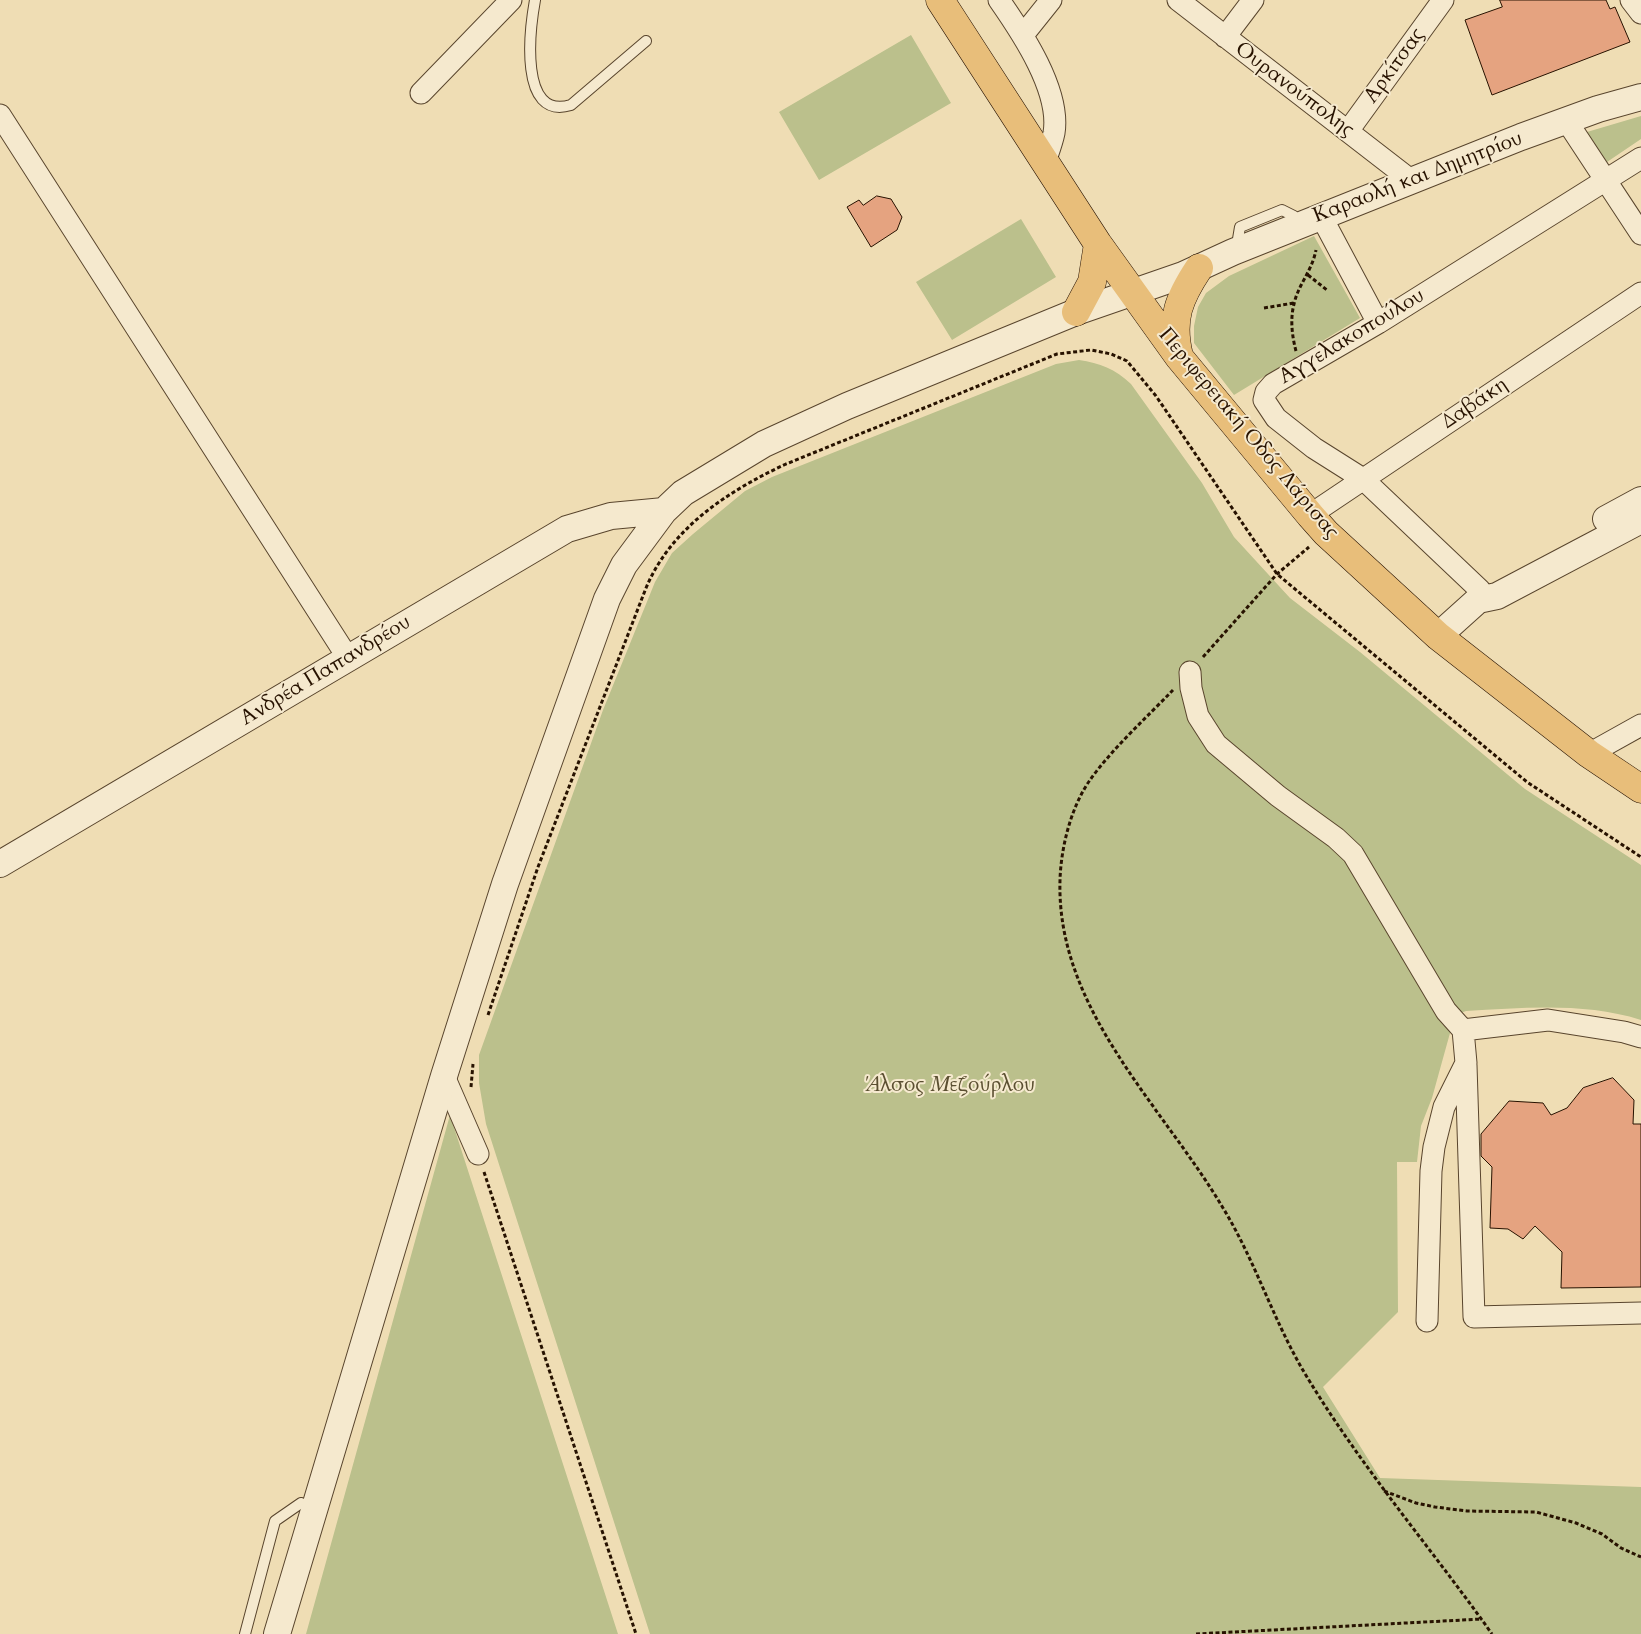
<!DOCTYPE html>
<meta charset="utf-8">
<style>
body{margin:0}
canvas{display:block;background:#efddb4}
</style>
<canvas width="1641" height="1634"></canvas>
<script>
const ctx = document.querySelector('canvas').getContext('2d');
ctx.lineJoin = 'round';
function paint(path, color) { ctx.fillStyle = color; ctx.fill(path, 'evenodd'); }
function trace(path, color, width, dash) { ctx.strokeStyle = color; ctx.lineWidth = width; ctx.lineCap = dash ? 'butt' : 'round'; ctx.setLineDash(dash || []); ctx.stroke(path); }
function label(font, color, halo, rows, align = 'center') {
  ctx.font = font + ' Cardo,serif'; ctx.lineWidth = 4; ctx.setLineDash([]); ctx.textBaseline = 'middle'; ctx.strokeStyle = halo; ctx.fillStyle = color; for (const [text, x, y, turn = 0] of rows) {
    ctx.save(); ctx.translate(x, y); ctx.rotate((+turn || 0) * Math.PI / 180); ctx.textAlign = isNaN(turn) ? turn : align; if (halo) ctx.strokeText(text, 0, 0); ctx.fillText(text, 0, 0); ctx.restore();
  }
}
paint(new Path2D(`
 M911 35 951 103 819 180 779 112Z
 M1641 116V139L1607 162 1587 132Z
 M1021 219 1056 277 952 340 916 282Z
 M1314 236 1360 318 1234 395 1194 343V326L1198 307 1206 293 1229 276Z
 M1079 360C1100 363 1115 369 1131 384L1202 483 1234 537 1290 598 1360 652 1525 789 1641 865V1020C1584 1002 1524 1008 1466 1011L1455 1015 1432 1098 1421 1126 1417 1162H1397L1398 1312 1323 1387 1380 1478 1641 1487V1634H650L486 1124 479 1083V1055L603 710 655 582 672 553 693 534 745 491 772 477 1056 364Z
 M450 1115 618 1634H306Z`), '#bbc08c');
const building = new Path2D(`
 M1500 0H1606L1610 9 1615 7 1630 42 1492 95 1465 20 1502 7Z
 M877 196 891 199 902 217 897 230 871 247 847 207 859 200 863 205Z
 M1613 1078 1634 1100 1633 1124H1641V1287L1561 1288 1562 1252 1535 1226 1523 1239 1508 1229 1490 1228 1492 1167 1481 1156V1134L1509 1101 1543 1103 1551 1115 1567 1108 1583 1088Z`);
paint(building, '#e5a380');
trace(building, '#271200', 1);
const service = new Path2D(`
 M535 0C530 28 518 121 571 105L646 41
 M1238 239 1240 227 1282 210 1294 216
 M245 1634 275 1521 301 1503`);
const minor = new Path2D(`
 M999 0C1022 33 1061 91 1054 133 1052 143 1048 153 1045 162
 M1178 0 1412 181
 M1631 0 1641 13
 M1023 35 1051 0
 M1225 37 1253 0
 M421 93 511 0
 M0 115 348 658
 M1566 120 1641 234
 M1348 131 1443 0
 M1321 216 1378 323
 M1310 515 1641 293
 M1480 590 1363 479 1314 448 1276 418 1264 400 1266 392 1273 384 1378 323 1641 158
 M1190 672 1191 688 1198 716 1216 744 1278 796 1336 838 1353 854 1446 1011 1463 1030 1466 1063 1444 1107 1434 1147 1431 1171 1427 1321
 M1589 754 1641 725
 M1463 1030 1548 1020 1624 1032 1641 1037
 M1466 1065 1474 1317 1641 1313
 M444 1076 478 1154`);
const tertiary = new Path2D(`
 M1606 519 1641 500
 M1438 636 1478 600 1497 596 1641 520
 M0 864 567 529 611 516 664 511
 M277 1634 444 1076 505 884 607 599 624 565 664 511 683 493 764 444 847 406 1076 312 1183 275 1233 252 1521 137 1598 109 1641 97`);
const trunk = new Path2D(`
 M940 0 1098 244 1179 357 1310 515 1326 533 1438 636 1589 754 1641 789
 M1076 312 1092 282 1098 244
 M1179 356C1170 319 1179 298 1199 268`);
trace(service, '#59452d', 12);
trace(minor, '#59452d', 23);
trace(tertiary, '#59452d', 28);
trace(trunk, '#271200', 29);
trace(new Path2D(`
 M1308 275 1327 290
 M1264 308 1294 303
 M1296 351C1292 336 1290 319 1294 304 1298 285 1312 271 1316 250
 M1203 657 1277 574 1309 547
 M1173 690C1147 717 1111 750 1090 780 1071 807 1061 847 1060 880 1056 1009 1162 1105 1223 1208 1256 1262 1274 1323 1307 1377 1362 1468 1431 1548 1492 1634
 M488 1015 538 867 646 588C671 528 728 491 786 464L1057 354 1091 350 1111 354 1127 361 1156 396 1277 574 1527 782 1641 857
 M471 1087 473 1064
 M484 1172 636 1634
 M1384 1491 1416 1503 1435 1507 1467 1511 1536 1512 1576 1523 1602 1534 1621 1548 1641 1557
 M1196 1634 1482 1619`), '#271200', 3, [4, 2.5]);
trace(service, '#f5e9ce', 10);
trace(minor, '#f5e9ce', 21);
trace(tertiary, '#f5e9ce', 26);
trace(trunk, '#e8be7a', 28);
label('21px', '#271200', '#f5e9ce', [
 ["Αρκίτσας",1395,66,-54],
 ["Ουρανούπολης",1294,90,37],
 ["Καραολή και Δημητρίου",1418,178,-21],
 ["Αγγελακοπούλου",1352,337,-31],
 ["Δαβάκη",1475,404,-34],
 ["Περιφερειακή Οδός Λάρισας",1248,434,50],
 ["Ανδρέα Παπανδρέου",326,671,-31]
]);
label('italic 21px', '#5b4f31', '#f5e9ce', [
 ["Άλσος Μεζούρλου",950,1086]
]);
</script>
